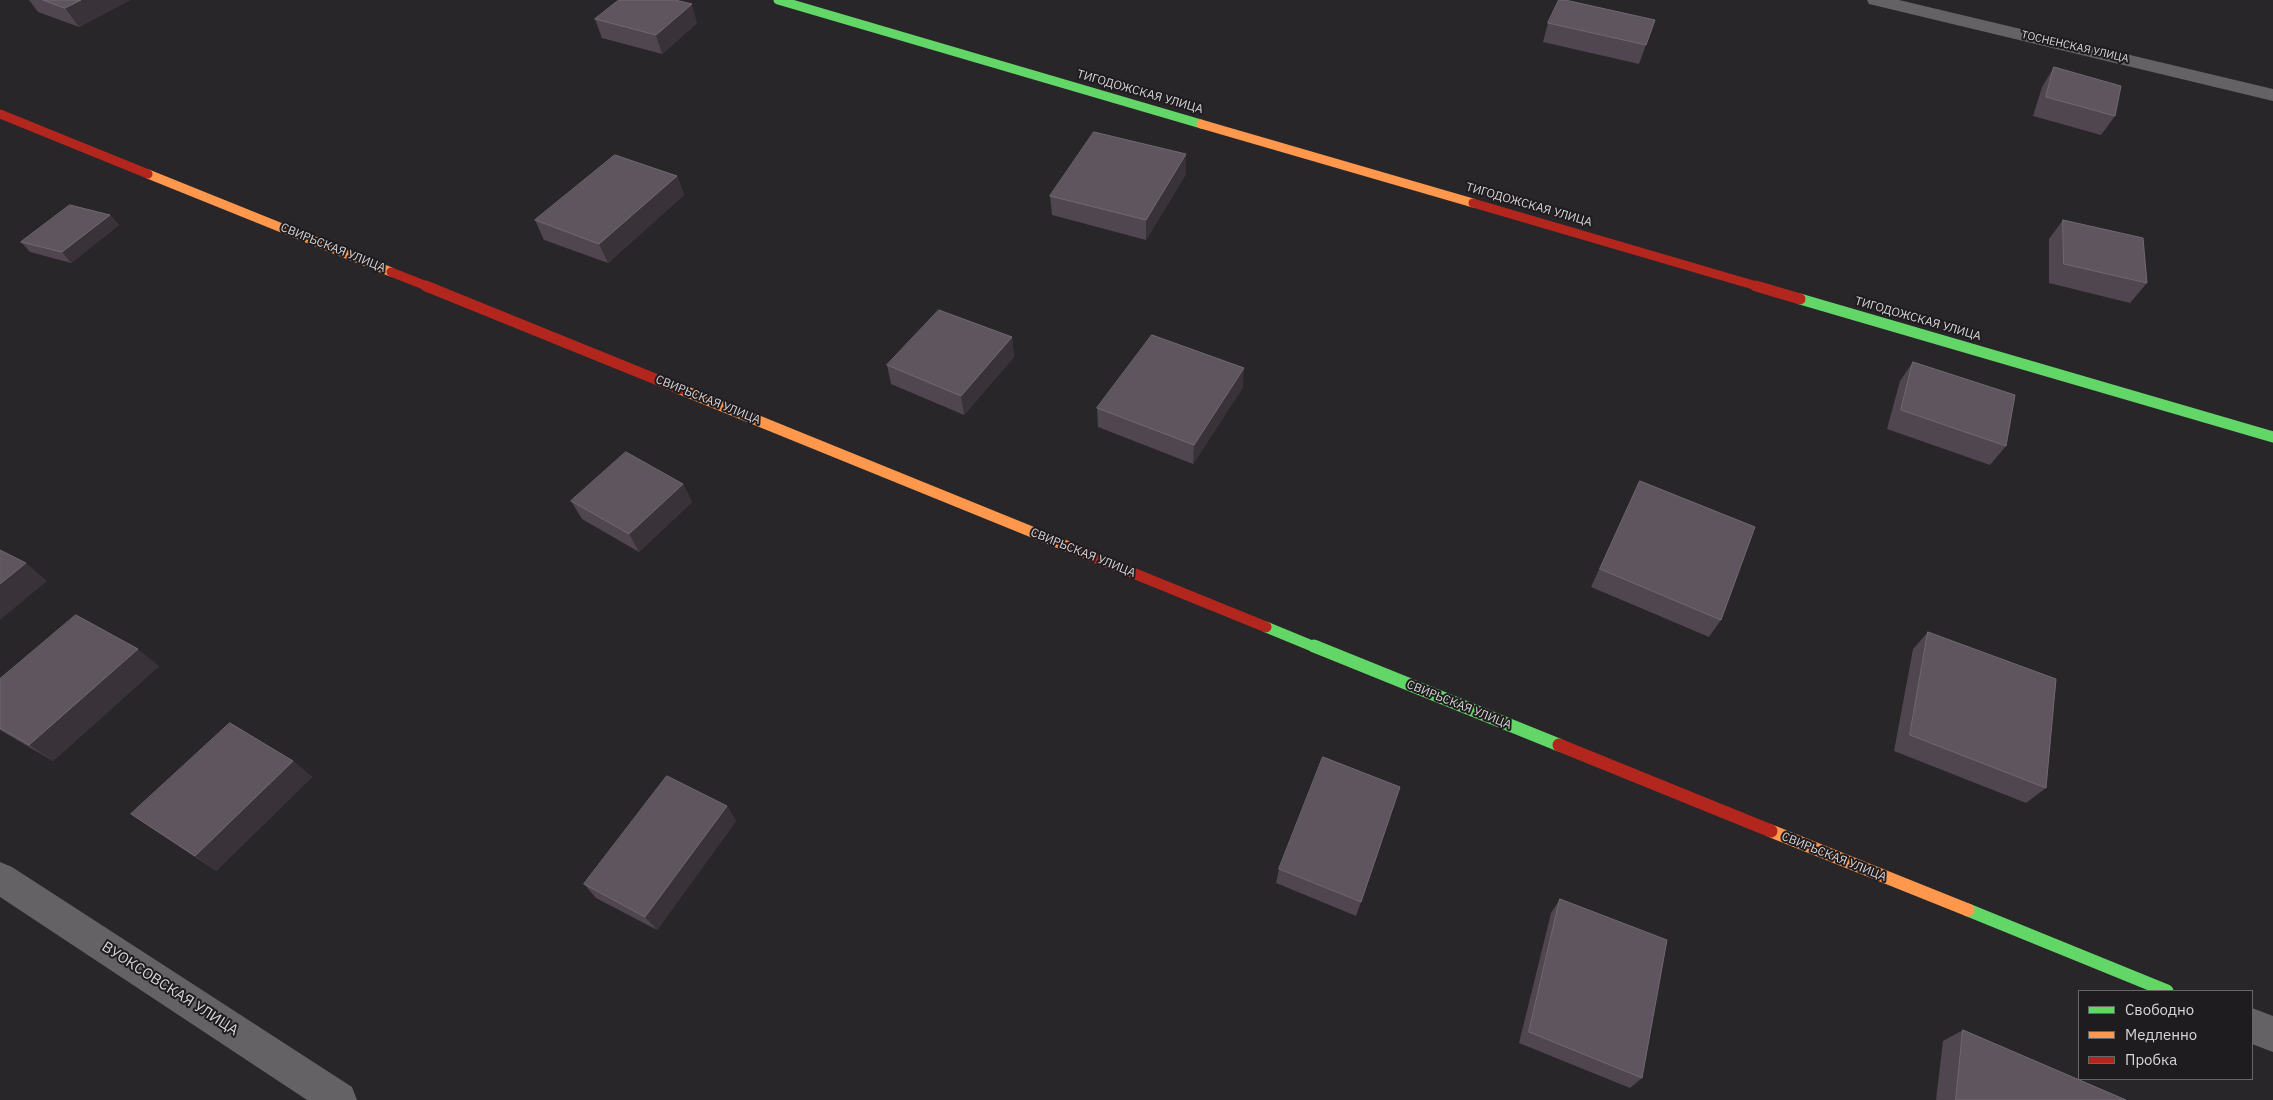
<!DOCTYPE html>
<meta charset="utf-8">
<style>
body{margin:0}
#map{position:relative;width:2273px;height:1100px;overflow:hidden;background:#282628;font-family:"IBM Plex Sans",sans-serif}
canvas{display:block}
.legend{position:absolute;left:2078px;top:990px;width:175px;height:90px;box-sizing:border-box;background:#1f1c1f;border:1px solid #696669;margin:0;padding:6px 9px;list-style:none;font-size:15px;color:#d8d5d8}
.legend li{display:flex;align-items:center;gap:10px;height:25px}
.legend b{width:25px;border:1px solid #696669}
</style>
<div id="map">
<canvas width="2273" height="1100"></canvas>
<ul class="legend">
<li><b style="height:6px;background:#63d668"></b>Свободно</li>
<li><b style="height:6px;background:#ff974d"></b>Медленно</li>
<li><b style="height:6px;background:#b3261e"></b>Пробка</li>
</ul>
</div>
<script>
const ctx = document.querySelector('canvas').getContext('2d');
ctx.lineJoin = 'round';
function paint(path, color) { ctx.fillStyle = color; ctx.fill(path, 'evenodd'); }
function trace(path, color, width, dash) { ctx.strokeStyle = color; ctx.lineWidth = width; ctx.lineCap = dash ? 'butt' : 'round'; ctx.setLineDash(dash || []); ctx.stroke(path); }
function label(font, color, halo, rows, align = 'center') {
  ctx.font = font + ' "IBM Plex Sans",sans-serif'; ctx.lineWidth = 4; ctx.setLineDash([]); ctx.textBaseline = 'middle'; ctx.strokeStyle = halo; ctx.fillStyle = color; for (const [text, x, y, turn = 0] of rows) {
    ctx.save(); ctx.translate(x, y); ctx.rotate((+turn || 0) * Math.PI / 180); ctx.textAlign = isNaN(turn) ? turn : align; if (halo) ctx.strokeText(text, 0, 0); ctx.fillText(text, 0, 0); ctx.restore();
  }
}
paint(new Path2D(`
 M1867 0H1899L2273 89V101L1869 4Z
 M0 862 12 867 352 1087 357 1100H307L0 897Z
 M2252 1008 2273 1016V1052L2252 1044Z`), '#646264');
trace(new Path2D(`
 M778 0 1201 124`), '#63d668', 9);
trace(new Path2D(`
 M1800 299 2273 437
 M1266 627 1317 648`), '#63d668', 11);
trace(new Path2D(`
 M1314 646 1559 745
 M1968 910 2167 991`), '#63d668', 13);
trace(new Path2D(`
 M1201 124 1473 203
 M148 174 391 272`), '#ff974d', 9);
trace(new Path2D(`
 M680 389 1069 547`), '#ff974d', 11);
trace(new Path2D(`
 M1771 831 1968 910`), '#ff974d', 13);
trace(new Path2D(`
 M0 114 148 174
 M1473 203 1760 287
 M391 272 429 287`), '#b3261e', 9);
trace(new Path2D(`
 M426 286 680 389
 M1756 286 1800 299
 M1069 547 1266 627`), '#b3261e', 11);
trace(new Path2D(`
 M1559 745 1771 831`), '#b3261e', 13);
paint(new Path2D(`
 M29 0H130L79 27 38 12Z
 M595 19 697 23 662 54 602 38Z
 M1655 20 1639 64 1543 42 1548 23Z
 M2054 67 2115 116 2101 135 2033 116 2042 87Z
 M1186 174 1146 240 1052 215 1050 196Z
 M677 176 684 195 608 263 544 240 535 220Z
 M110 215 119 225 71 263 30 252 21 242Z
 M2063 220 2147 283 2130 303 2049 283V239Z
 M1012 337 1014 357 964 415 891 384 887 365Z
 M1913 362 2006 446 1990 465 1887 429 1900 381Z
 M1243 387 1193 464 1098 427 1097 408Z
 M1640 481 1721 620 1709 637 1591 587Z
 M683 484 692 502 639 552 582 519 571 501Z
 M1928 632 2046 788 2026 803 1894 751 1913 649Z
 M159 666 53 761 0 730V679Z
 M293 761 312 777 216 871 131 814Z
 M727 806 736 821 657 930 596 898 584 884Z
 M1279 869 1361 902 1356 916 1276 883Z
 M1560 899 1642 1078 1630 1088 1519 1043 1551 913Z
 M1963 1030 2126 1100H1936L1943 1041Z`), '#4f464f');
paint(new Path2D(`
 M81 0H130L79 27 65 8Z
 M692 4 697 23 662 54 656 35Z
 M1186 154V174L1146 240V220Z
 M677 176 684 195 608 263 599 244Z
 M110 215 119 225 71 263 62 252Z
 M1012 337 1014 357 964 415 961 396Z
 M1244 368 1243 387 1193 464 1194 445Z
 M683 484 692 502 639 552 629 534Z
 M26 563 47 581 0 620V584Z
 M138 649 159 666 53 761 29 745Z
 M293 761 312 777 216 871 195 856Z
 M727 806 736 821 657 930 645 917Z`), '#393339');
const building = new Path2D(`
 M43 0H81L65 8Z
 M619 0H675L692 4 656 35 595 19Z
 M1559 0H1565L1655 20 1646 45 1548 23Z
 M2054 67 2121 86 2115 116 2046 97Z
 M1094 132 1186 154 1146 220 1050 196Z
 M615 155 677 176 599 244 535 220Z
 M70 205 110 215 62 252 21 242Z
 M2063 220 2143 238 2147 283 2064 264Z
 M939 310 1012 337 961 396 887 365Z
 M1152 335 1244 368 1194 445 1097 408Z
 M1913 362 2015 395 2006 446 1901 410Z
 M626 452 683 484 629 534 571 501Z
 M1640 481 1755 527 1721 620 1600 569Z
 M0 550 26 563 0 584Z
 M76 615 138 649 29 745 0 728V679Z
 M1928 632 2056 679 2046 788 1910 735Z
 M230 723 293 761 195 856 131 814Z
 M1323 757 1400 787 1361 902 1279 869Z
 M667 776 727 806 645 917 584 884Z
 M1560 899 1667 940 1642 1078 1529 1032Z
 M1963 1030 2126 1100H1956Z`);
paint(building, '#5e555e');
trace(building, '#716971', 1);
label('11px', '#d8d5d8', '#1f1c1f', [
 ["ТОСНЕНСКАЯ УЛИЦА",2075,47,13]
]);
label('12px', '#d8d5d8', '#1f1c1f', [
 ["ТИГОДОЖСКАЯ УЛИЦА",1140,92,16],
 ["ТИГОДОЖСКАЯ УЛИЦА",1529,205,16],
 ["СВИРЬСКАЯ УЛИЦА",333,248,22],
 ["ТИГОДОЖСКАЯ УЛИЦА",1918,319,16],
 ["СВИРЬСКАЯ УЛИЦА",708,400,22],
 ["СВИРЬСКАЯ УЛИЦА",1083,553,22],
 ["СВИРЬСКАЯ УЛИЦА",1459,705,22],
 ["СВИРЬСКАЯ УЛИЦА",1834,857,22]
]);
label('15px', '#d8d5d8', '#1f1c1f', [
 ["ВУОКСОВСКАЯ УЛИЦА",170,989,33]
]);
</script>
